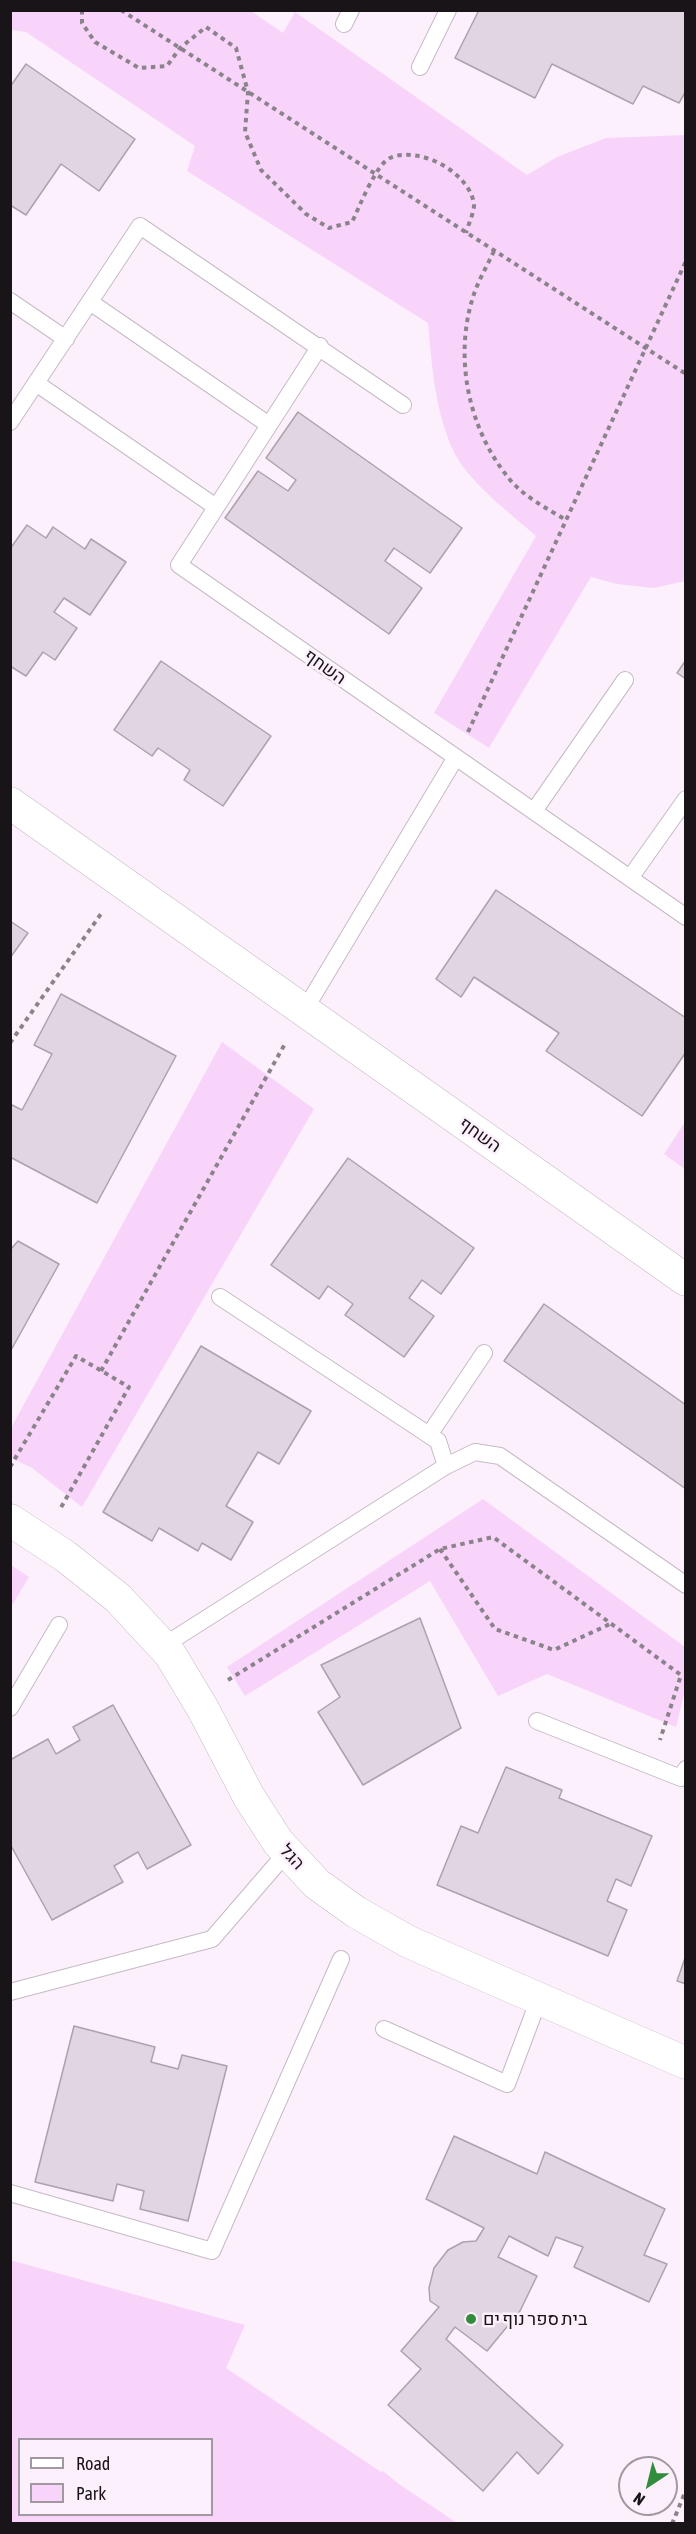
<!DOCTYPE html>
<meta charset="utf-8">
<style>
body{margin:0}
#map{position:relative;width:696px;height:2534px;overflow:hidden;background:#fcf0fc;font-family:"Asap Condensed",sans-serif}
canvas{display:block}
.frame{position:absolute;inset:0;border:12px solid #181418;pointer-events:none}
.legend{position:absolute;left:18px;top:2438px;width:195px;height:78px;box-sizing:border-box;background:#fcf0fc;border:2px solid #a198a1;margin:0;padding:8px 10px;list-style:none;font-size:18px;color:#181418}
.legend li{display:flex;align-items:center;gap:12px;height:30px}
.legend b{width:30px;border:2px solid #a198a1}
.north{position:absolute;left:618px;top:2456px;width:60px;height:60px;box-sizing:border-box;background:#fcf0fc;border:2px solid #a198a1;border-radius:50%;rotate:215deg;font-size:16px;font-weight:700;line-height:24px;text-align:center;color:#181418}
.north::after{content:'';display:block;margin:auto;width:21px;height:27px;background:#318c3d;clip-path:polygon(50% 0,100% 100%,50% 72%,0 100%)}
</style>
<div id="map">
<canvas width="696" height="2534"></canvas>
<div class="frame"></div>
<ul class="legend">
<li><b style="height:8px;background:#fff"></b>Road</li>
<li><b style="height:16px;background:#f8d4fb"></b>Park</li>
</ul>
<div class="north">N</div>
</div>
<script>
const ctx = document.querySelector('canvas').getContext('2d');
ctx.lineJoin = 'round';
function paint(path, color) { ctx.fillStyle = color; ctx.fill(path, 'evenodd'); }
function trace(path, color, width, dash) { ctx.strokeStyle = color; ctx.lineWidth = width; ctx.lineCap = dash ? 'butt' : 'round'; ctx.setLineDash(dash || []); ctx.stroke(path); }
function label(font, color, halo, rows, align = 'center') {
  ctx.font = font + ' "Asap Condensed",Heebo,sans-serif'; ctx.lineWidth = 5; ctx.setLineDash([]); ctx.textBaseline = 'middle'; ctx.strokeStyle = halo; ctx.fillStyle = color; for (const [text, x, y, turn = 0] of rows) {
    ctx.save(); ctx.translate(x, y); ctx.rotate((+turn || 0) * Math.PI / 180); ctx.textAlign = isNaN(turn) ? turn : align; if (halo) ctx.strokeText(text, 0, 0); ctx.fillText(text, 0, 0); ctx.restore();
  }
}
paint(new Path2D(`
 M251 11 283 33 295 12 527 175 557 157 606 138 685 135V581L654 588 617 584 591 577 489 748 434 713 536 536C511 514 470 483 455 454 435 414 432 366 428 323L187 171 195 146 26 32 11 30V11Z
 M222 1042 314 1109 82 1507 32 1468 11 1458V1428Z
 M685 1122V1169L664 1154Z
 M483 1499 685 1647V1690L676 1727 547 1674 498 1696 430 1581 245 1696 227 1667Z
 M11 1565 29 1577 11 1607Z
 M10 2260 245 2325 226 2368 381 2472 383 2471 399 2484 457 2523H11ZM20 2440H212V2514H20Z`), '#f8d4fb');
const building = new Path2D(`
 M479 10H686V91L679 103 643 86 633 104 552 64 535 98 455 58Z
 M26 64 135 139 99 191 61 164 26 215 10 205V87Z
 M298 412 462 528 430 573 394 548 385 561 422 588 389 634 225 518 258 471 288 491 296 480 266 458Z
 M27 525 46 538 53 527 85 549 91 539 126 562 90 615 64 598 54 612 77 628 55 660 43 652 26 676 10 666V549Z
 M686 660V679L677 673Z
 M161 661 271 736 223 806 184 780 190 770 158 748 152 756 114 730Z
 M496 890 686 1018V1052L642 1116 546 1051 559 1033 474 977 461 997 436 979Z
 M10 921 28 933 10 958Z
 M61 994 176 1056 97 1203 10 1157V1104L22 1110 52 1054 34 1045Z
 M348 1158 474 1248 441 1294 422 1280 409 1298 434 1316 404 1357 345 1315 353 1304 328 1286 319 1299 271 1265Z
 M18 1241 59 1264 10 1352V1250Z
 M544 1304 686 1405V1489L504 1361Z
 M201 1346 311 1411 279 1464 258 1452 226 1506 253 1522 231 1560 202 1543 198 1551 159 1528 152 1541 103 1512Z
 M420 1618 461 1728 363 1785 318 1712 340 1697 321 1665Z
 M113 1705 191 1845 147 1869 138 1852 114 1866 123 1882 52 1920 10 1844V1760L48 1739 56 1754 80 1740 73 1727Z
 M506 1767 562 1790 559 1798 652 1836 631 1886 616 1879 607 1901 627 1910 608 1956 437 1885 461 1826 478 1833Z
 M686 1955V1984L677 1981Z
 M74 2026 155 2047 151 2062 178 2069 182 2055 227 2066 188 2221 140 2209 144 2191 117 2184 113 2201 35 2182Z
 M454 2136 537 2174 545 2152 665 2209 644 2255 667 2264 649 2302 574 2267 583 2247 556 2237 548 2256 509 2236 498 2257 537 2276 520 2311 487 2351 455 2327 446 2339 563 2445 538 2474 517 2452 483 2491 388 2405 421 2369 401 2351 439 2307 430 2301 429 2288 434 2268 448 2250 463 2242 476 2241 484 2228 426 2199Z`);
paint(building, '#e0d5e0');
trace(building, '#aca1ad', 1.5);
const service = new Path2D(`
 M344 24 351 10
 M420 67 448 10
 M10 301 66 339
 M90 302 269 425
 M320 346 179 565 686 917
 M36 383 216 507
 M10 422 140 226 403 405
 M534 811 625 680
 M630 878 686 799
 M304 1011 456 757
 M220 1297 438 1441 446 1466
 M429 1435 484 1353
 M163 1646 446 1466 475 1452 500 1456 686 1585
 M10 1708 59 1625
 M537 1721 681 1778 686 1769
 M10 1992 212 1939 287 1852
 M384 2029 507 2084 539 1999
 M10 2193 212 2251 341 1959`);
const minor = new Path2D(`
 M10 803 686 1280
 M10 1520 65 1556 118 1598 170 1654 203 1709 249 1797 278 1842 317 1884 356 1912 409 1942 686 2063`);
trace(service, '#c5bac6', 18);
trace(minor, '#c5bac6', 33);
trace(new Path2D(`
 M82 10V23L95 42 139 68 167 66 180 48 206 27 236 48 248 92 245 132 261 170 306 214 329 228 352 222C359 208 376 164 390 158 419 145 471 173 474 205 474 213 468 225 466 233
 M121 10 686 374
 M494 251C487 266 478 281 473 297 454 357 468 427 507 476 521 495 546 508 566 520
 M468 732 686 261
 M10 1043 103 911
 M101 1371 286 1042
 M10 1467 76 1356 129 1387 59 1511
 M440 1549 495 1629 554 1650 610 1624
 M228 1680 440 1549 493 1537 681 1675 660 1740
 M672 2524 686 2490`), '#8b838b', 4, [4.5, 4.5]);
trace(service, '#fff', 16);
trace(minor, '#fff', 32);
for (const [x, y, r, color] of [
 [471,2319,6,"#318c3d"]
]) { const dot = new Path2D(); dot.arc(x, y, r, 0, 2 * Math.PI); ctx.fillStyle = color; ctx.fill(dot); trace(dot, '#fcf0fc', 2); }
label('18px', '#181418', '#fcf0fc', [
 ["השחף",325,667,35],
 ["השחף",480,1135,35],
 ["הגל",292,1857,47]
]);
label('18px', '#181418', '#fcf0fc', [
 ["בית ספר נוף ים",483,2319]
], 'left');
</script>
